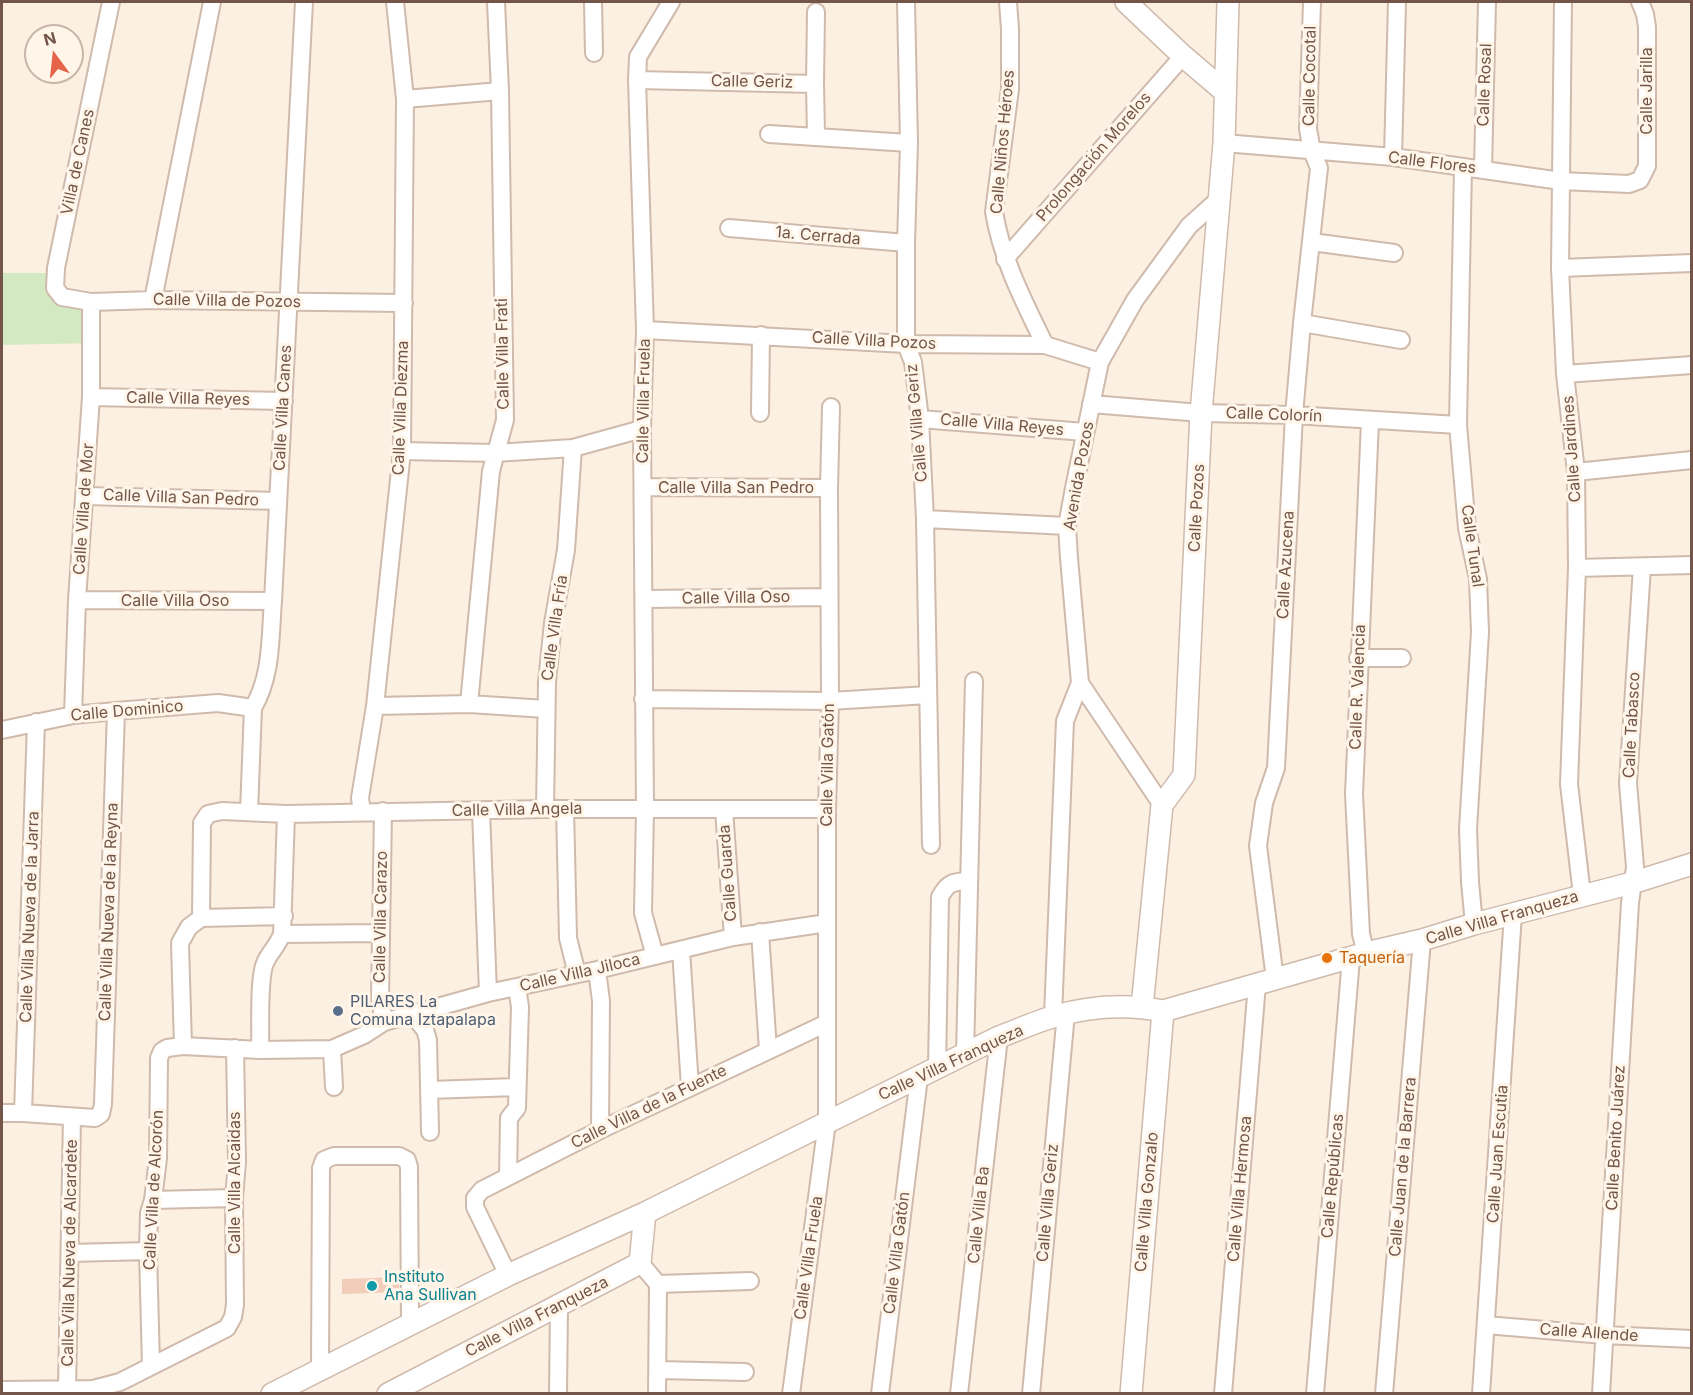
<!DOCTYPE html>
<meta charset="utf-8">
<style>
body{margin:0}
#map{position:relative;width:1693px;height:1395px;overflow:hidden;background:#fcf0e2;font-family:Inter,sans-serif}
canvas{display:block}
.frame{position:absolute;inset:0;border:3px solid #735649;pointer-events:none}
.north{position:absolute;left:24px;top:24px;width:60px;height:60px;box-sizing:border-box;background:#fff5e8;border:2px solid #c7b5a8;border-radius:50%;rotate:345deg;font-size:16px;font-weight:700;line-height:24px;text-align:center;color:#735649}
.north::after{content:'';display:block;margin:auto;width:21px;height:27px;background:#e46349;clip-path:polygon(50% 0,100% 100%,50% 72%,0 100%)}
</style>
<div id="map">
<canvas width="1693" height="1395"></canvas>
<div class="frame"></div>
<div class="north">N</div>
</div>
<script>
const ctx = document.querySelector('canvas').getContext('2d');
ctx.lineJoin = 'round';
function paint(path, color) { ctx.fillStyle = color; ctx.fill(path, 'evenodd'); }
function trace(path, color, width, dash) { ctx.strokeStyle = color; ctx.lineWidth = width; ctx.lineCap = dash ? 'butt' : 'round'; ctx.setLineDash(dash || []); ctx.stroke(path); }
function label(font, color, halo, rows, align = 'center') {
  ctx.font = font + ' Inter,sans-serif'; ctx.lineWidth = 6; ctx.setLineDash([]); ctx.textBaseline = 'middle'; ctx.strokeStyle = halo; ctx.fillStyle = color; for (const [text, x, y, turn = 0] of rows) {
    ctx.save(); ctx.translate(x, y); ctx.rotate((+turn || 0) * Math.PI / 180); ctx.textAlign = isNaN(turn) ? turn : align; if (halo) ctx.strokeText(text, 0, 0); ctx.fillText(text, 0, 0); ctx.restore();
  }
}
paint(new Path2D(`
 M2 273H63L60 292 99 294 96 343 2 345Z`), '#d3e9c1');
paint(new Path2D(`
 M399 1277V1292L342 1294V1279Z`), '#f1cdba');
const minor = new Path2D(`
 M111 2 56 268 55 288 62 297 91 302 153 300 404 303
 M593 2 594 53
 M906 2 909 143 906 243V344L913 362 920 419 925 519 931 845
 M1008 2 1010 29V89L994 212C1002 260 1024 302 1045 345
 M1563 2 1560 268 1565 374 1576 472 1577 568 1569 784 1582 895
 M637 80 815 84 816 136
 M815 84 816 12
 M405 99 500 91
 M769 134 909 143
 M1224 143 1393 157 1561 181 1629 184 1640 180 1647 166V27L1645 14 1640 2
 M1393 157 1397 2
 M1463 167 1458 425 1467 528 1478 579 1480 632 1468 829 1470 882 1474 924
 M1483 169 1487 2
 M729 228 906 243
 M1312 242 1394 253
 M1005 259 1183 56
 M1560 268 1692 263
 M153 300 212 2
 M1302 323 1401 340
 M645 330 906 344 1045 345 1100 362
 M1565 374 1692 365
 M91 397 284 401
 M1091 404 1201 413 1294 415 1458 425
 M760 413 761 335
 M920 419 1085 432
 M402 451 495 453 573 448 642 429
 M1576 472 1692 460
 M644 487 829 488
 M85 496 278 501
 M925 519 1067 526
 M1577 568 1692 565
 M644 599 829 597
 M77 600 273 601
 M1358 658H1402
 M643 699 830 701 928 695
 M469 704 491 471 505 420 500 91 496 2
 M375 706 469 704 546 709
 M73 715 77 600 91 397V302
 M2 730 73 715 116 711 218 703 253 708
 M1162 805 1080 683 1069 558 1067 526 1074 488 1100 362 1135 300 1189 226 1219 199
 M545 809 547 682 553 623 566 550 573 448
 M565 809 568 938 577 974
 M724 809 733 937
 M383 811 380 999 384 1022
 M481 811 488 993
 M249 812 253 708C272 676 270 638 273 601L304 2
 M362 812 360 798 375 706 402 451 405 99 395 2
 M201 918 284 916
 M760 932 768 1050
 M282 934 380 933
 M681 950 690 1087
 M1366 953 1361 934 1354 794 1370 421
 M655 956 643 913 645 809 642 429 645 330 637 80 638 57 671 2
 M597 970 601 1001 600 1130
 M1275 979 1258 846 1264 803 1276 768 1294 415 1302 323 1319 168 1312 151 1308 129 1312 2
 M413 1015 425 1030 428 1040 430 1132
 M1053 1016 1065 721 1080 683
 M183 1046 180 943 189 927 201 918 202 823 208 814 222 811 286 814 545 809H827
 M332 1049 334 1087
 M260 1050C261 1031 258 979 265 963 269 953 277 947 282 934L286 814
 M965 1054 974 681
 M937 1068 940 897C948 882 953 882 969 881
 M429 1090 517 1087
 M2 1113H23L95 1118 101 1114 103 1104 116 711
 M23 1113 36 722
 M508 1177 509 1118 517 1108 520 1007 517 987
 M153 1200 234 1198
 M70 1253 148 1251
 M640 1263 658 1284 657 1394
 M508 1275 475 1207V1198L482 1190 600 1130 827 1023
 M658 1284 750 1281
 M1486 1325 1604 1335 1692 1339
 M151 1366 148 1251 149 1213 153 1200 158 1158 159 1058 162 1051 167 1048 183 1046 260 1050 332 1049 364 1035 384 1022 488 993 597 970 733 937 827 923
 M320 1369 321 1168 324 1160 334 1156H399L407 1160 409 1167 410 1323
 M658 1370 745 1372
 M67 1389 72 1117
 M2 1390 93 1389 120 1382 227 1328 233 1317 235 1305 234 1198 237 1162 235 1048
 M558 1394 559 1306
 M791 1394 827 1122V809L830 701 829 488 831 407
 M880 1394 919 1077
 M959 1394 999 1037
 M1031 1394 1066 1013
 M1223 1394 1257 984
 M1315 1394 1351 958
 M1384 1394 1422 940
 M1481 1394 1513 914
 M1601 1394 1630 903 1635 867 1628 783 1642 567`);
const tertiary = new Path2D(`
 M1126 2 1183 56 1224 91
 M1142 1007 1162 805 1184 775 1201 413 1224 143 1228 2
 M272 1394 508 1275 645 1213 999 1037C1018 1030 1037 1021 1056 1016 1091 1006 1128 1004 1163 1011L1366 953 1422 940 1474 924 1632 883 1692 864
 M388 1394 640 1263 645 1213
 M1131 1394 1163 1011`);
trace(minor, '#cfbaac', 20);
trace(tertiary, '#cfbaac', 24);
trace(minor, '#fff', 16);
trace(tertiary, '#fff', 21);
for (const [x, y, r, color] of [
 [1327,958,6,"#e8710a"],
 [338,1011,6,"#5c6f8a"],
 [372,1286,6,"#0f9aa8"]
]) { const dot = new Path2D(); dot.arc(x, y, r, 0, 2 * Math.PI); ctx.fillStyle = color; ctx.fill(dot); trace(dot, '#fff5e8', 2); }
label('16px', '#735649', '#fff5e8', [
 ["Calle Cocotal",1310,76,-89],
 ["Calle Geriz",752,82,1],
 ["Calle Rosal",1485,85,-88],
 ["Calle Jarilla",1647,91,-90],
 ["Calle Niños Héroes",1003,142,-85],
 ["Prolongación Morelos",1094,157,-49],
 ["Villa de Canes",78,162,-78],
 ["Calle Flores",1432,163,7],
 ["1a. Cerrada",818,236,5],
 ["Calle Villa de Pozos",227,301,1],
 ["Calle Villa Pozos",874,341,3],
 ["Calle Villa Frati",503,354,-91],
 ["Calle Villa Reyes",188,399,1],
 ["Calle Villa Fruela",644,401,-89],
 ["Calle Villa Canes",283,408,-87],
 ["Calle Villa Diezma",401,408,-88],
 ["Calle Colorín",1274,415,2],
 ["Calle Villa Geriz",917,423,-95],
 ["Calle Villa Reyes",1002,425,5],
 ["Calle Jardines",1572,449,-94],
 ["Avenida Pozos",1079,476,-80],
 ["Calle Villa San Pedro",736,488],
 ["Calle Villa San Pedro",181,498,2],
 ["Calle Pozos",1197,508,-87],
 ["Calle Villa de Mor",84,509,-86],
 ["Calle Tunal",1472,546,82],
 ["Calle Azucena",1286,565,-87],
 ["Calle Villa Oso",736,598,-1],
 ["Calle Villa Oso",175,601],
 ["Calle Villa Fría",555,628,-82],
 ["Calle R. Valencia",1358,687,-88],
 ["Calle Dominico",127,711,-5],
 ["Calle Tabasco",1632,725,-87],
 ["Calle Villa Gatón",828,765,-89],
 ["Calle Villa Angela",517,810,-1],
 ["Calle Guarda",728,873,-94],
 ["Calle Villa Nueva de la Reyna",109,912,-88],
 ["Calle Villa Nueva de la Jarra",30,917,-88],
 ["Calle Villa Carazo",381,917,-89],
 ["Calle Villa Franqueza",1502,918,-16],
 ["Calle Villa Jiloca",580,973,-13],
 ["Calle Villa Franqueza",951,1063,-25],
 ["Calle Villa de la Fuente",649,1107,-26],
 ["Calle Benito Juárez",1616,1138,-87],
 ["Calle Juan Escutia",1498,1154,-86],
 ["Calle Juan de la Barrera",1403,1167,-85],
 ["Calle Repúblicas",1333,1176,-85],
 ["Calle Villa Alcaidas",235,1183,-90],
 ["Calle Villa Hermosa",1240,1189,-85],
 ["Calle Villa de Alcorón",154,1190,-87],
 ["Calle Villa Gonzalo",1147,1202,-85],
 ["Calle Villa Geriz",1048,1203,-85],
 ["Calle Villa Ba",979,1215,-84],
 ["Calle Villa Nueva de Alcardete",70,1253,-89],
 ["Calle Villa Gatón",897,1253,-83],
 ["Calle Villa Fruela",809,1258,-82],
 ["Calle Villa Franqueza",537,1317,-27],
 ["Calle Allende",1589,1333,4]
]);
label('16px', '#c56008', '#fff5e8', [
 ["Taquería",1339,958]
], 'left');
label('16px', '#4e5e75', '#fff5e8', [
 ["PILARES La",350,1002],
 ["Comuna Iztapalapa",350,1020]
], 'left');
label('16px', '#0d838f', '#fff5e8', [
 ["Instituto",384,1277],
 ["Ana Sullivan",384,1295]
], 'left');
</script>
